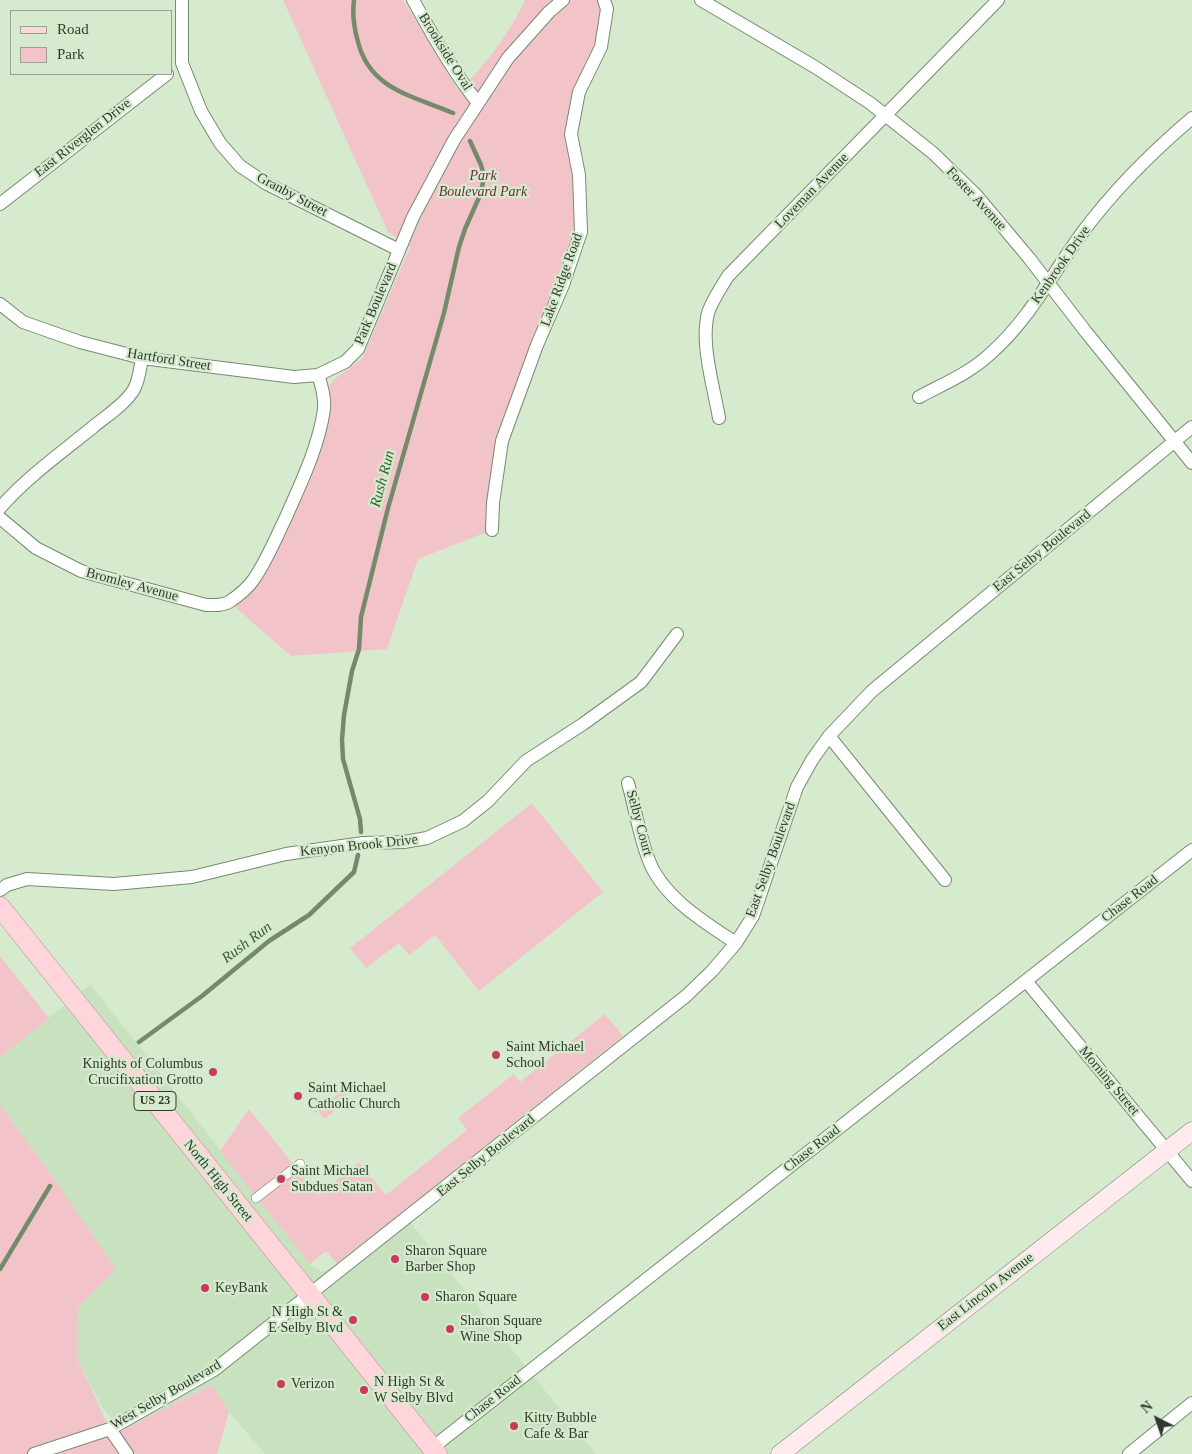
<!DOCTYPE html>
<style>
body{margin:0}
#map{position:relative;width:1192px;height:1454px;overflow:hidden;background:#d6ebce;font-family:"Times New Roman",serif}
canvas{display:block}
.legend{position:absolute;left:10px;top:10px;width:162px;height:65px;box-sizing:border-box;background:#d6ebce;border:1px solid #94a48e;margin:0;padding:6px 9px;list-style:none;font-size:15px;color:#31392e}
.legend li{display:flex;align-items:center;gap:10px;height:25px}
.legend b{width:25px;border:1px solid #94a48e}
.north{position:absolute;left:1132px;top:1394px;width:50px;height:50px;-webkit-text-stroke:4px #d6ebce;paint-order:stroke;rotate:319deg;font-size:14px;font-weight:700;line-height:20px;text-align:center;color:#31392e}
.north::after{content:'';display:block;margin:auto;width:18px;height:22px;background:#31392e;clip-path:polygon(50% 0,100% 100%,50% 72%,0 100%)}
</style>
<div id="map">
<canvas width="1192" height="1454"></canvas>
<ul class="legend">
<li><b style="height:6px;background:#fed5da"></b>Road</li>
<li><b style="height:14px;background:#f2c4ca"></b>Park</li>
</ul>
<div class="north">N</div>
</div>
<script>
const ctx = document.querySelector('canvas').getContext('2d');
ctx.lineJoin = 'round';
function paint(path, color) { ctx.fillStyle = color; ctx.fill(path, 'evenodd'); }
function trace(path, color, width, dash) { ctx.strokeStyle = color; ctx.lineWidth = width; ctx.lineCap = dash ? 'butt' : 'round'; ctx.setLineDash(dash || []); ctx.stroke(path); }
function label(font, color, halo, rows, align = 'center') {
  ctx.font = font + ' "Times New Roman",serif'; ctx.lineWidth = 4.5; ctx.setLineDash([]); ctx.textBaseline = 'middle'; ctx.strokeStyle = halo; ctx.fillStyle = color; for (const [text, x, y, turn = 0] of rows) {
    ctx.save(); ctx.translate(x, y); ctx.rotate((+turn || 0) * Math.PI / 180); ctx.textAlign = isNaN(turn) ? turn : align; if (halo) ctx.strokeText(text, 0, 0); ctx.fillText(text, 0, 0); ctx.restore();
  }
}
paint(new Path2D(`
 M90 984 310 1264 322 1272 337 1264 402 1212 596 1454H265L229 1412 212 1385 121 1431 100 1404 77 1359 78 1306 60 1187 0 1105V1058Z`), '#c8e2bf');
paint(new Path2D(`
 M283 0H403L458 90C483 70 512 29 525 0H604L607 9 571 134 581 232 515 402 492 530 418 559 387 649 291 656 235 607C241 600 249 594 254 587 284 546 304 497 319 448 325 426 331 407 330 384L338 376 362 359 410 247 388 232Z
 M532 803 603 892 479 991 435 935 409 955 399 943 366 968 350 948Z
 M0 956 49 1018 0 1058Z
 M605 1014 623 1036 337 1264 326 1251 310 1264 220 1151 249 1109 318 1195 359 1162 386 1195 467 1130 458 1118 514 1074 520 1082Z
 M347 1087 351 1091 339 1101 342 1105 324 1119 318 1111 315 1113 313 1112 323 1104 325 1105Z
 M0 1105 60 1187 116 1269 78 1307 77 1359 110 1429 106 1438 212 1385 229 1412 217 1454H0Z`), '#f2c4ca');
trace(new Path2D(`
 M354 0C352 15 354 28 358 42 370 90 414 96 453 113
 M361 832 360 819 343 759 342 740 344 715 352 671 359 649 361 617 388 508 444 313 459 247 465 229 481 193 484 176 481 165 470 141
 M139 1042 202 996 269 941 309 915 354 872 358 855
 M0 1269 50 1186`), '#748a6b', 4.5);
const pedestrian = new Path2D(`
 M256 1198 300 1164`);
const minor = new Path2D(`
 M182 0V63L201 111 220 143 240 166 267 184 399 250
 M413 0C432 35 453 72 478 103
 M701 0 815 67 870 103 933 153 977 196 1029 258 1086 332 1192 463
 M0 204 167 74
 M0 304 23 322 80 342 142 358 294 377 318 375 345 362 358 349 413 217 454 140 508 58 549 12 563 0
 M919 397C943 384 970 373 990 354 1029 320 1052 274 1082 233 1113 191 1152 152 1192 118
 M719 418C714 388 699 340 709 310 714 298 721 287 728 276L998 0
 M0 508C27 477 61 453 93 427 106 416 123 406 133 391 139 382 140 369 142 358
 M0 518 36 548 81 571 206 605C214 605 222 606 229 602 238 596 248 588 254 579 267 560 276 538 286 517 301 483 319 446 324 409 325 397 322 386 318 375
 M492 530 493 503 502 441 537 345 563 285 581 232 579 175 571 134 579 92 601 47 607 9 604 0
 M829 736 945 880
 M628 783C635 808 639 834 648 858 661 896 704 922 736 943
 M0 890 7 885 27 879 114 884 192 877 286 854 363 843 404 842 427 838 463 821 488 801 526 761 583 724 641 682 677 634
 M1026 981 1192 1181
 M110 1429 127 1454
 M432 1448 1192 850
 M34 1454 110 1429 214 1370 686 996 712 971 736 943 753 916 797 787 812 760 829 736 872 691 1192 427
 M1129 1454 1192 1403`);
const secondary = new Path2D(`
 M780 1454 1192 1131`);
const primary = new Path2D(`
 M0 907 437 1454`);
trace(pedestrian, '#778a70', 10);
trace(minor, '#778a70', 14);
trace(secondary, '#778a70', 19);
trace(primary, '#b68c8e', 21);
trace(pedestrian, '#fff', 9);
trace(minor, '#fff', 12);
trace(secondary, '#ffeaed', 18);
trace(primary, '#fed5da', 20);
for (const [x, y, r, color] of [
 [496,1055,5,"#c93a5e"],
 [213,1072,5,"#c93a5e"],
 [298,1096,5,"#c93a5e"],
 [281,1179,5,"#c93a5e"],
 [395,1259,5,"#c93a5e"],
 [205,1288,5,"#c93a5e"],
 [425,1297,5,"#c93a5e"],
 [353,1320,5,"#c93a5e"],
 [450,1329,5,"#c93a5e"],
 [281,1384,5,"#c93a5e"],
 [364,1390,5,"#c93a5e"],
 [514,1426,5,"#c93a5e"]
]) { const dot = new Path2D(); dot.arc(x, y, r, 0, 2 * Math.PI); ctx.fillStyle = color; ctx.fill(dot); trace(dot, '#d6ebce', 2); }
for (const [x, y, w] of [
 [155,1101,42]
]) { const box = new Path2D(); box.roundRect(x - w / 2, y - 9.5, w, 19, 4); ctx.fillStyle = '#d6ebce'; ctx.fill(box); trace(box, '#31392e', 1); }
label('bold 12px', '#31392e', null, [
 ["US 23",155,1101]
]);
label('14px', '#31392e', '#d6ebce', [
 ["Brookside Oval",445,52,58],
 ["East Riverglen Drive",83,138,-38],
 ["Loveman Avenue",812,191,-46],
 ["Granby Street",292,195,28],
 ["Foster Avenue",976,199,47],
 ["Kenbrook Drive",1061,265,-55],
 ["Lake Ridge Road",562,280,-70],
 ["Park Boulevard",376,304,-67],
 ["Hartford Street",169,360,9],
 ["East Selby Boulevard",1042,551,-39],
 ["Bromley Avenue",132,585,15],
 ["Selby Court",639,823,75],
 ["Kenyon Brook Drive",359,846,-6],
 ["East Selby Boulevard",771,860,-70],
 ["Chase Road",1130,899,-38],
 ["Morning Street",1109,1081,50],
 ["Chase Road",812,1149,-38],
 ["East Selby Boulevard",486,1156,-39],
 ["North High Street",218,1181,51],
 ["East Lincoln Avenue",986,1292,-38],
 ["West Selby Boulevard",166,1395,-30],
 ["Chase Road",493,1399,-38]
]);
label('italic 14px', '#6c2b38', '#d6ebce', [
 ["Park",483,176],
 ["Boulevard Park",483,192]
]);
label('14px', '#31392e', '#d6ebce', [
 ["Saint Michael",506,1047],
 ["School",506,1063],
 ["Knights of Columbus",203,1064,"right"],
 ["Crucifixation Grotto",203,1080,"right"],
 ["Saint Michael",308,1088],
 ["Catholic Church",308,1104],
 ["Saint Michael",291,1171],
 ["Subdues Satan",291,1187],
 ["Sharon Square",405,1251],
 ["Barber Shop",405,1267],
 ["KeyBank",215,1288],
 ["Sharon Square",435,1297],
 ["N High St &",343,1312,"right"],
 ["E Selby Blvd",343,1328,"right"],
 ["Sharon Square",460,1321],
 ["Wine Shop",460,1337],
 ["N High St &",374,1382],
 ["W Selby Blvd",374,1398],
 ["Verizon",291,1384],
 ["Kitty Bubble",524,1418],
 ["Cafe & Bar",524,1434]
], 'left');
label('italic 15px', '#395f29', '#d6ebce', [
 ["Rush Run",383,479,-75],
 ["Rush Run",247,943,-37]
]);
</script>
